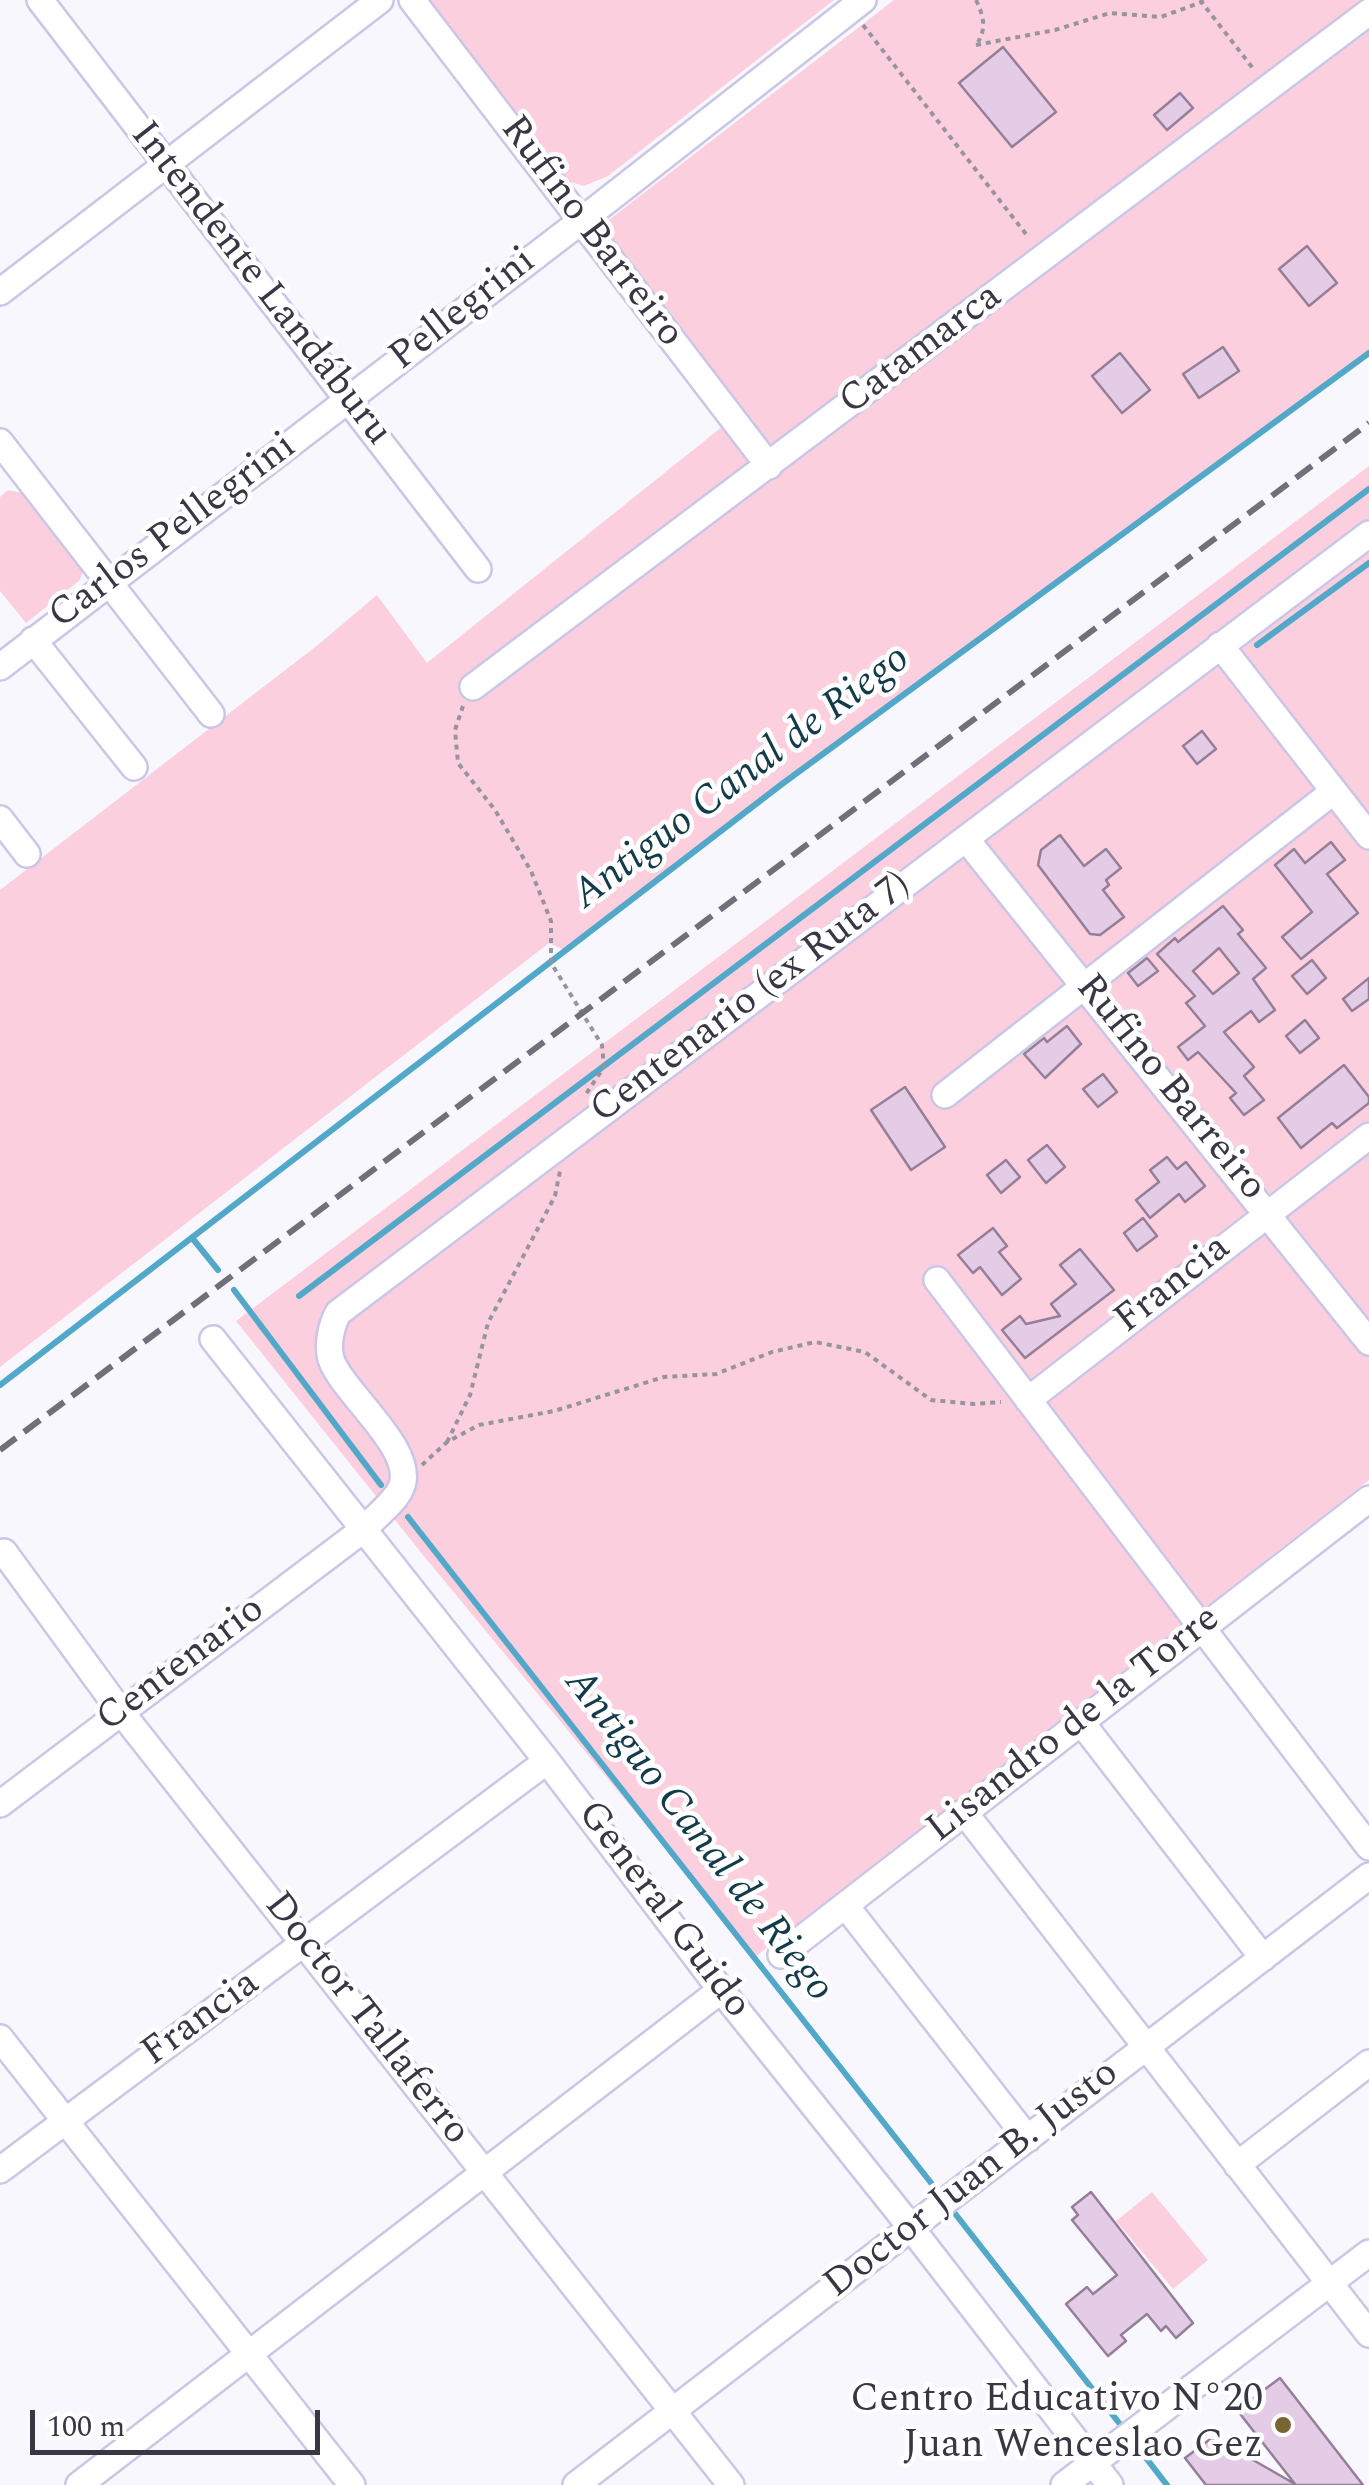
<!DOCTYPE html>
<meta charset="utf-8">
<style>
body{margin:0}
#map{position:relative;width:1369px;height:2485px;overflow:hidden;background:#f7f7fd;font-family:Spectral,serif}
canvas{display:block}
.scale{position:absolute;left:30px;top:2410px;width:290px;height:45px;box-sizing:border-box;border:5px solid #393744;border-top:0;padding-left:12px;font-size:30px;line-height:35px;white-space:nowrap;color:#393744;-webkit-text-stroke:8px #fff;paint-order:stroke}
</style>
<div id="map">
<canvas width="1369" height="2485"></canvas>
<div class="scale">100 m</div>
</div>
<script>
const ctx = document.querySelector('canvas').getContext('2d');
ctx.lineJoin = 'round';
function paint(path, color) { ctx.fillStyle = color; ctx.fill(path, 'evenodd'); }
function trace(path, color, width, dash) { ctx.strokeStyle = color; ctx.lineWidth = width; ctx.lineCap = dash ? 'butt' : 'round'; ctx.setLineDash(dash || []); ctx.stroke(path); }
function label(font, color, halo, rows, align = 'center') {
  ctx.font = font + ' Spectral,serif'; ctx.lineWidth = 9; ctx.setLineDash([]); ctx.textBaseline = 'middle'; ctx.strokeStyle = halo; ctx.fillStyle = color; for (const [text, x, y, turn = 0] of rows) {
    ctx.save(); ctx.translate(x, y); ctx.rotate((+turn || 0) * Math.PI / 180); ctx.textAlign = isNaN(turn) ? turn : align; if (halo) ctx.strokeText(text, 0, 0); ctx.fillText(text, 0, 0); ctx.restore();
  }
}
paint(new Path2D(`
 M430 0H834L608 176 584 186 567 181Z
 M894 0H1369V352L782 784 566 951 549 943 0 1367V890L319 644 377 595 427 663 743 410 601 226Z
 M1369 466V1480L755 1957 423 1555 236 1321Z
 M8 490 23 493 83 571 80 580 26 623 0 591V497Z
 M1152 2192 1208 2260 1173 2289 1116 2221Z`), '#fccfdf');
trace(new Path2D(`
 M1257 645 1369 563
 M193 1239 218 1270
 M234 1290 381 1485
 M299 1296 1369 489
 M0 1385 782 784 1369 353
 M408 1517 939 2193
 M953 2211 1123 2428
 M1136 2445 1167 2485`), '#52a8c9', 6);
const building = new Path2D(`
 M1003 47 1056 112 1012 147 959 83Z
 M1180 93 1193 108 1167 130 1154 115Z
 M1307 246 1337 283 1309 306 1279 269Z
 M1223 347 1239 371 1199 398 1183 374Z
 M1120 353 1150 390 1122 413 1092 376Z
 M1202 731 1216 749 1197 764 1183 746Z
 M1060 835 1084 866 1106 849 1121 868 1106 880 1109 885 1103 890 1124 917 1100 935 1090 934 1038 865 1041 850Z
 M1331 842 1345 860 1327 874 1358 913 1301 959 1282 937 1312 912 1275 865 1294 849 1305 863Z
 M1223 906 1243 930 1238 934 1266 968 1253 979 1275 1010 1259 1022 1251 1011 1224 1032 1254 1067 1244 1076 1264 1100 1244 1115 1230 1098 1236 1093 1198 1052 1188 1060 1178 1047 1205 1026 1186 1003 1195 996 1157 954 1175 938 1178 942ZM1219 948 1239 973 1213 994 1193 971Z
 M1147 958 1158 971 1138 986 1128 973Z
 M1312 960 1326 978 1307 994 1292 976Z
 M1369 978V999L1352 1011 1343 999Z
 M1305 1020 1319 1038 1300 1053 1286 1036Z
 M1067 1026 1081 1044 1045 1078 1024 1054 1044 1038 1047 1042Z
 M1344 1065 1369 1097V1103L1337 1128 1332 1123 1301 1148 1278 1118Z
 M1103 1074 1117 1092 1098 1107 1083 1089Z
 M905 1087 945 1147 911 1170 871 1110Z
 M1047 1145 1065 1167 1046 1183 1028 1160Z
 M1167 1157 1177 1169 1186 1162 1205 1186 1185 1202 1179 1194 1150 1218 1136 1200 1159 1182 1150 1170Z
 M1006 1160 1020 1177 1001 1193 987 1175Z
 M1143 1218 1157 1236 1137 1251 1124 1233Z
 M993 1228 1007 1246 999 1252 1021 1279 1002 1295 980 1267 973 1273 958 1255Z
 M1080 1249 1114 1290 1025 1358 1002 1330 1020 1316 1026 1324 1060 1316 1051 1304 1076 1284 1060 1265Z
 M1091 2192 1193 2323 1176 2338 1166 2326 1161 2331 1147 2314 1121 2335 1126 2341 1108 2356 1066 2304 1087 2287 1093 2294 1117 2275 1072 2220 1078 2215 1072 2207Z
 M1280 2378 1363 2485H1206L1185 2458 1209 2440 1220 2441 1295 2484 1237 2410Z`);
paint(building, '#e4cce6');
trace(building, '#957f98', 2.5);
const minor = new Path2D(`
 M40 0 478 569
 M412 0 769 466
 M0 292 380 0
 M0 442 211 714
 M33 640 134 767
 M1220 645 1369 836
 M0 667 581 221 863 0
 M473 687 1369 12
 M0 819 27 854
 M966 839 1369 1342
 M945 1095 1334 791
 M937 1280 1369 1847
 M213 1339 547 1761 721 1990 898 2211 1110 2485
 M1028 1400 1369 1136
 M4 1552 121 1712 731 2485
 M1081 1722 1263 1958
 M0 1804 364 1529C375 1517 395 1502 401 1488 418 1450 342 1393 331 1359 327 1345 331 1326 338 1313L1369 534
 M964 1812 1369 2334
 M845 1905 1028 2139
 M781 1955 1369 1499
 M0 2038 352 2485
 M1237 2165 1369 2063
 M0 2170 547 1761
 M79 2485 721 1990
 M576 2485 1369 1876
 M1064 2485 1369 2253`);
trace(minor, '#cac6e7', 30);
trace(new Path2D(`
 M976 0C983 15 987 27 978 42
 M1200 0 1255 71
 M863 25 1029 238
 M976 45 1055 30 1110 13 1161 17 1207 0
 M463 706 455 730 458 763 495 810 531 871 551 921V963L602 1045 604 1067 584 1097
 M447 1442 470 1395 488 1323 555 1196 560 1171
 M422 1465 447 1442 479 1425 554 1411 664 1377 716 1374 772 1352 815 1342 865 1352 931 1400 974 1404 1001 1402`), '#96959e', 4, [5, 5]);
trace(minor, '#fff', 25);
trace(new Path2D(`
 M0 1450 1369 423`), '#706f7a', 6, [20, 10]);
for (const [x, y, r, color] of [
 [1283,2425,10,"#776634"]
]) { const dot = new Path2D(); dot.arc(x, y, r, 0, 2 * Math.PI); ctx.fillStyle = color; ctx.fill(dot); trace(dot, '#fff', 4); }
label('40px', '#393744', '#fff', [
 ["Rufino Barreiro",590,233,53],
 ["Intendente Landáburu",259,285,52],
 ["Pellegrini",464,311,-38],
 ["Catamarca",922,351,-37],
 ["Carlos Pellegrini",174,533,-37],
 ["Centenario (ex Ruta 7)",752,1000,-37],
 ["Rufino Barreiro",1169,1089,51],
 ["Francia",1174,1286,-38],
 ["Centenario",182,1666,-37],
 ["Lisandro de la Torre",1075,1726,-38],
 ["General Guido",662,1911,53],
 ["Francia",202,2020,-36],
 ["Doctor Tallaferro",365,2020,52],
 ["Doctor Juan B. Justo",973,2181,-38]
]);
label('40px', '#393744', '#fff', [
 ["Centro Educativo N°20",1263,2402],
 ["Juan Wenceslao Gez",1263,2448]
], 'right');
label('italic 42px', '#143b4a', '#fff', [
 ["Antiguo Canal de Riego",743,779,-37],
 ["Antiguo Canal de Riego",697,1837,52]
]);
</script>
